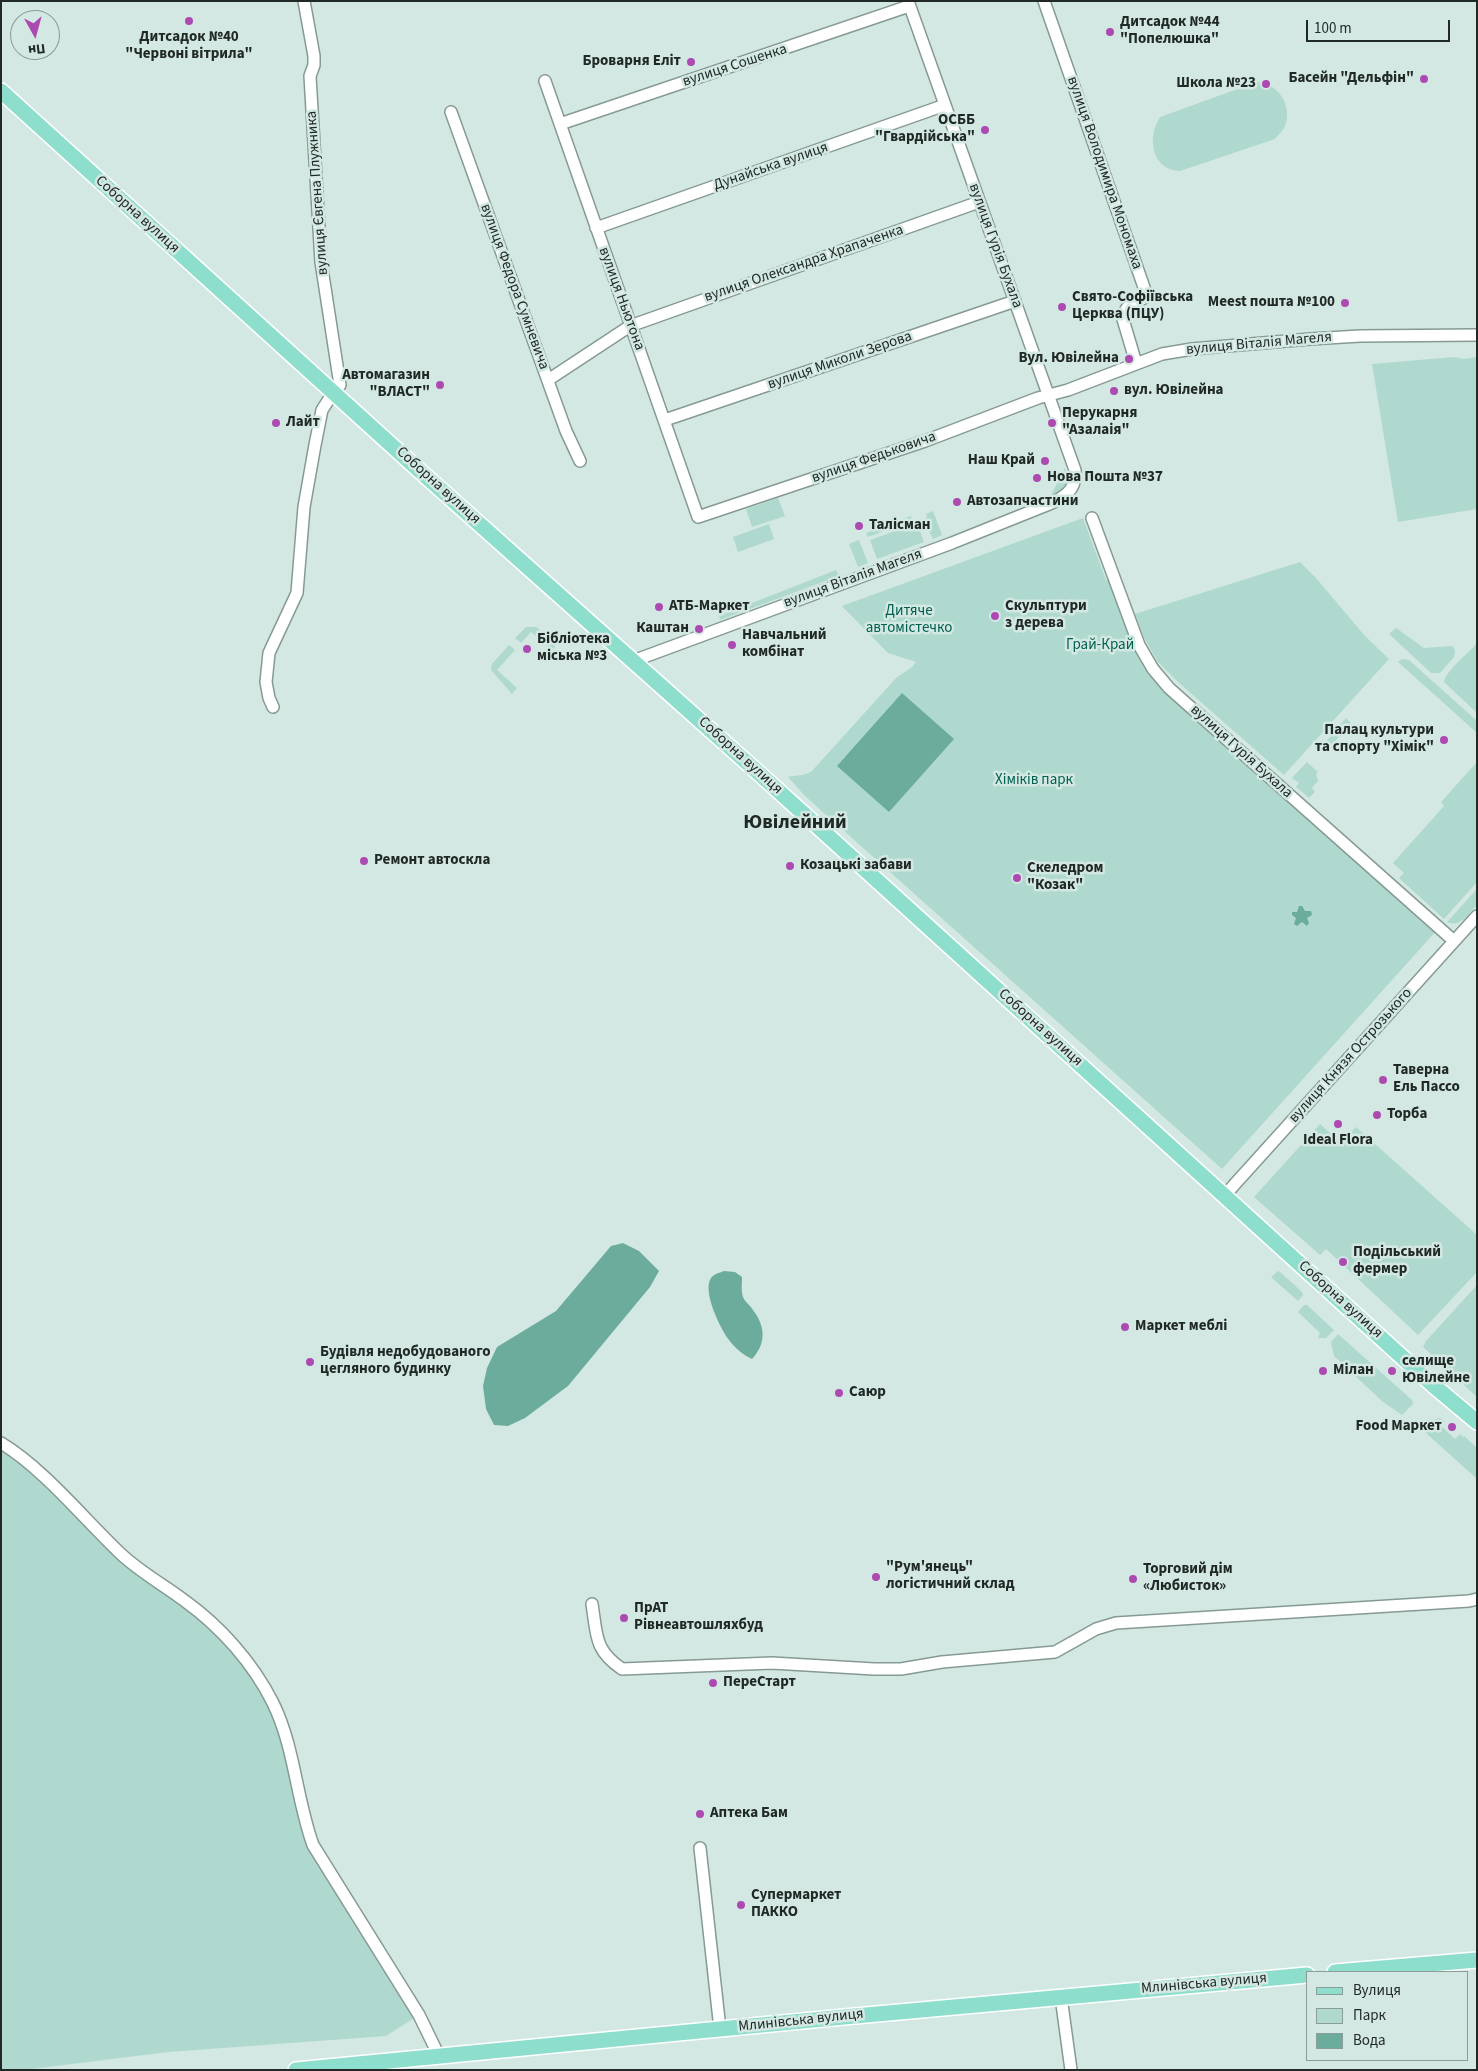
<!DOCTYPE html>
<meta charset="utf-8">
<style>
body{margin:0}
#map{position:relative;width:1478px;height:2071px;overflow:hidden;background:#d3e8e2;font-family:"Source Sans 3",sans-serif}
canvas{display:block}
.frame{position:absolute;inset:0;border:2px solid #212927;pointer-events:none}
.legend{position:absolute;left:1306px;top:1971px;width:162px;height:90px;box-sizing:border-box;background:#d3e8e2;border:1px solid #8c9c97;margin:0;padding:6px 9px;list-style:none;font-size:15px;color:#212927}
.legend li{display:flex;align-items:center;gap:10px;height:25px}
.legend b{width:25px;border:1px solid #8c9c97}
.north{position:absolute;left:10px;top:10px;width:50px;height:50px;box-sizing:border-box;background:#d3e8e2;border:1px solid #8c9c97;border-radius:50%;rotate:173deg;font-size:14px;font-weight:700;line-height:20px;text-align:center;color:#212927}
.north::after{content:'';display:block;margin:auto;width:18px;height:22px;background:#ad4ab1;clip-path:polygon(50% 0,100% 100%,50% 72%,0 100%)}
.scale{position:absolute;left:1306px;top:20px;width:144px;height:22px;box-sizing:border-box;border:2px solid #212927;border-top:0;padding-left:6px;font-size:15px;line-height:18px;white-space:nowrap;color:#212927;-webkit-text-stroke:4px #d3e8e2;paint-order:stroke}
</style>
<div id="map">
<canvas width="1478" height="2071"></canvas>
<div class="frame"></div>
<ul class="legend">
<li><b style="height:6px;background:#8ddecd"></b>Вулиця</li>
<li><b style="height:14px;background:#afd9ce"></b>Парк</li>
<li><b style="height:14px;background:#6bac9c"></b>Вода</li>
</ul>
<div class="north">Пн</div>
<div class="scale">100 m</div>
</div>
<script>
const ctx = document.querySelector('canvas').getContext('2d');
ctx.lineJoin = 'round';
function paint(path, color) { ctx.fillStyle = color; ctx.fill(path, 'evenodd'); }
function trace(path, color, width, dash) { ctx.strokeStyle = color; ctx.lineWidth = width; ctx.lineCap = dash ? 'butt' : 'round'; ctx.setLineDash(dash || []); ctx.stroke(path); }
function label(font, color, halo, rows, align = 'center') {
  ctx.font = font + ' "Source Sans 3",sans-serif'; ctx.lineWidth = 5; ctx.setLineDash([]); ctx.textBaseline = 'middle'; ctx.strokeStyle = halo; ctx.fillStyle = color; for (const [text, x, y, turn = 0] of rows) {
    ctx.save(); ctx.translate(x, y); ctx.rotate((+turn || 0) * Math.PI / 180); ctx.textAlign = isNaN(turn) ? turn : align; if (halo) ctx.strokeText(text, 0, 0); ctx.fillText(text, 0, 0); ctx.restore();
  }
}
paint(new Path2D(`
 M1257 82C1278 83 1293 106 1285 126 1283 131 1278 135 1275 139L1180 171C1151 170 1147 137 1160 117Z
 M1454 357 1464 359 1477 357V509L1398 522 1372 364Z
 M1065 468C1069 485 1066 486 1055 498L1051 495Z
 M778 498 785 516 752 527 746 509Z
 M933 511 942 535 933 539 924 519 927 518 926 514Z
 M911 516 912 521 868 537 866 533Z
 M1083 518 1106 580 1114 577 1153 669 1438 929 1222 1169 805 796 788 777C796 775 806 776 812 771L897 677 912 667 916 662 888 653 842 606Z
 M917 523 924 542 877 559 870 540Z
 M769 524 774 539 738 552 733 537Z
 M859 540 868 563 858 567 849 544Z
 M1300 562 1316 578 1365 636 1389 659 1284 775 1178 682 1157 661 1144 637 1135 614Z
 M836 570 839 576 720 620 719 616Z
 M526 627H536L557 644 552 650 531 632 521 643 515 638Z
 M1396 628 1424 648 1452 646 1455 650 1454 657 1440 673H1431L1389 634Z
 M1476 644 1477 645V713L1444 682C1446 670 1468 654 1476 644Z
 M509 645 515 650 497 670 517 688 512 694 491 670 492 664Z
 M1402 659 1409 660 1477 721V733L1398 662Z
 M1346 718 1351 723 1328 749 1323 745Z
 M1307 762 1318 772 1316 774 1318 781 1312 788 1315 792 1309 798 1296 787 1299 783 1292 778Z
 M1477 762V882L1444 919 1399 878 1404 873 1393 863 1444 806 1441 802Z
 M1477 889V905C1468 914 1461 928 1447 922Z
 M1320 1124 1341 1143 1356 1127 1477 1235V1272L1418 1335 1326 1249 1320 1255 1254 1197Z
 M1279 1271 1302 1292 1303 1295 1298 1301 1271 1277 1277 1272Z
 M1477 1285V1397L1423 1347 1426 1341Z
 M1304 1305H1307L1334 1330 1326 1338H1318L1320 1333 1298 1312Z
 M1338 1334 1412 1400 1413 1404 1402 1415 1383 1402 1334 1356 1331 1342Z
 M1440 1418 1445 1421 1441 1426 1455 1439 1460 1434 1463 1437 1464 1436 1477 1448V1479L1416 1424Z
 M1 1443 122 1555 231 1642 273 1704 305 1822 419 2015 386 2036 168 2052 24 2070H1Z`), '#afd9ce');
paint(new Path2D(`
 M902 693 954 739 889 812 837 766Z
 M1299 906H1302L1305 911H1311L1312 915 1307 918 1309 923 1307 926 1302 922 1297 926 1294 924 1296 918 1292 915V912H1297Z
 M623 1243 639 1251 659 1271 650 1287 568 1386 525 1418 508 1426 494 1425 486 1409 483 1386 487 1368 497 1347 556 1311 611 1246Z
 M724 1271 735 1272 742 1277C742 1284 741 1291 743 1297 745 1302 750 1305 753 1310 766 1327 766 1344 752 1359 743 1355 735 1348 729 1340 720 1328 702 1291 711 1278 714 1274 719 1273 724 1271Z`), '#6bac9c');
const minor = new Path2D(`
 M304 1 314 56V65L310 76 321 262 340 385
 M1044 1 1147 296 1127 308 1122 316 1136 363
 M545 81 698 517 925 441 1038 398 1068 390 1162 354 1192 349 1310 339 1360 336 1477 335
 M451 112 566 431 580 461
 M560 124 909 6
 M596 228 945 105
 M548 380 630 326 979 202
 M665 420 1015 301
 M1092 518 1139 645 1153 669 1169 688 1454 941
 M633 661 952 543 1047 505C1064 498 1077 490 1075 470L908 1
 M273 707 269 698 266 682 269 653 297 593 304 507 315 445 322 410 333 393
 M1225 1195 1477 916
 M1 1443C44 1469 84 1519 121 1554 140 1572 164 1585 185 1601 221 1627 253 1663 273 1703 295 1748 296 1798 313 1845L419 2015 439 2056
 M592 1604C597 1635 594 1650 622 1669L772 1663 874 1669H901L942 1662 1055 1652 1096 1629 1116 1623 1469 1601 1477 1599
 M700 1848 720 2029
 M1061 1997 1071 2070`);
const major = new Path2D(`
 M1 91 421 472 762 776 1434 1386 1477 1422
 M1335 1972 1477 1960
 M296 2070 844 2017 1307 1975`);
trace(minor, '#869a94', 14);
trace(major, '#fff', 18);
trace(minor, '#fff', 11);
trace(major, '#8ddecd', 15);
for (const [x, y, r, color] of [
 [189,21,5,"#ad4ab1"],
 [1110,32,5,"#ad4ab1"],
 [691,62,5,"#ad4ab1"],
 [1424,79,5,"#ad4ab1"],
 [1266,84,5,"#ad4ab1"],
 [985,130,5,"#ad4ab1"],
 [1345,303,5,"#ad4ab1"],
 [1062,307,5,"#ad4ab1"],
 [1129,359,5,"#ad4ab1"],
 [440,385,5,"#ad4ab1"],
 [1114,391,5,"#ad4ab1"],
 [276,423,5,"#ad4ab1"],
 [1052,423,5,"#ad4ab1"],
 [1045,461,5,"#ad4ab1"],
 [1037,478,5,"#ad4ab1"],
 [957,502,5,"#ad4ab1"],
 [859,526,5,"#ad4ab1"],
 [659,607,5,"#ad4ab1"],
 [995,616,5,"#ad4ab1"],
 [699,629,5,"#ad4ab1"],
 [732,645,5,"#ad4ab1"],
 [527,649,5,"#ad4ab1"],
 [1444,740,5,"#ad4ab1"],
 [364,861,5,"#ad4ab1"],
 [790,866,5,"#ad4ab1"],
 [1017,878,5,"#ad4ab1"],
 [1383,1080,5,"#ad4ab1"],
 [1377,1115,5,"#ad4ab1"],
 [1338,1124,5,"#ad4ab1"],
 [1343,1262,5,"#ad4ab1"],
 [1125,1327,5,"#ad4ab1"],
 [310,1362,5,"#ad4ab1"],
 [1323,1371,5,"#ad4ab1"],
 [1392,1371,5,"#ad4ab1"],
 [839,1393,5,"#ad4ab1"],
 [1452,1427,5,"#ad4ab1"],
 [876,1577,5,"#ad4ab1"],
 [1133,1579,5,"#ad4ab1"],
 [624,1618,5,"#ad4ab1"],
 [713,1683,5,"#ad4ab1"],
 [700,1814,5,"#ad4ab1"],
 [741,1905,5,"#ad4ab1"]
]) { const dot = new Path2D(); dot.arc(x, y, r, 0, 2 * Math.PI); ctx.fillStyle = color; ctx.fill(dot); trace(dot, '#d3e8e2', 2); }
label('bold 15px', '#212927', '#d3e8e2', [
 ["Дитсадок №44",1120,23],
 ["\"Попелюшка\"",1120,40],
 ["Дитсадок №40",189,38,"center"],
 ["\"Червоні вітрила\"",189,55,"center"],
 ["Броварня Еліт",681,62,"right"],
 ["Басейн \"Дельфін\"",1414,79,"right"],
 ["Школа №23",1256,84,"right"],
 ["ОСББ",975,121,"right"],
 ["\"Гвардійська\"",975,138,"right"],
 ["Свято-Софіївська",1072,298],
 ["Церква (ПЦУ)",1072,315],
 ["Meest пошта №100",1335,303,"right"],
 ["Вул. Ювілейна",1119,359,"right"],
 ["Автомагазин",430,376,"right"],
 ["\"ВЛАСТ\"",430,393,"right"],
 ["вул. Ювілейна",1124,391],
 ["Перукарня",1062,414],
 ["\"Азалаія\"",1062,431],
 ["Лайт",286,423],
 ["Наш Край",1035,461,"right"],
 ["Нова Пошта №37",1047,478],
 ["Автозапчастини",967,502],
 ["Талісман",869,526],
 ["АТБ-Маркет",669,607],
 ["Скульптури",1005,607],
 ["з дерева",1005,624],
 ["Каштан",689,629,"right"],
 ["Навчальний",742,636],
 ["комбінат",742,653],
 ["Бібліотека",537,640],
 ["міська №3",537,657],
 ["Палац культури",1434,731,"right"],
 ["та спорту \"Хімік\"",1434,748,"right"],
 ["Ремонт автоскла",374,861],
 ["Козацькі забави",800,866],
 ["Скеледром",1027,869],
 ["\"Козак\"",1027,886],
 ["Таверна",1393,1071],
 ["Ель Пассо",1393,1088],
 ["Торба",1387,1115],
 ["Ideal Flora",1338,1141,"center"],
 ["Подільський",1353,1253],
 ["фермер",1353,1270],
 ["Маркет меблі",1135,1327],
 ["Будівля недобудованого",320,1353],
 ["цегляного будинку",320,1370],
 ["селище",1402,1362],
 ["Ювілейне",1402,1379],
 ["Мілан",1333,1371],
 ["Саюр",849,1393],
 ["Food Маркет",1442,1427,"right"],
 ["\"Рум'янець\"",886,1568],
 ["логістичний склад",886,1585],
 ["Торговий дім",1143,1570],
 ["«Любисток»",1143,1587],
 ["ПрАТ",634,1609],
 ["Рівнеавтошляхбуд",634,1626],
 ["ПереСтарт",723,1683],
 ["Аптека Бам",710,1814],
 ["Супермаркет",751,1896],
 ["ПАККО",751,1913]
], 'left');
label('15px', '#212927', '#d3e8e2', [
 ["вулиця Сошенка",735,66,-18],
 ["Дунайська вулиця",771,167,-19],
 ["вулиця Володимира Мономаха",1104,173,71],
 ["вулиця Євгена Плужника",318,193,-94],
 ["Соборна вулиця",137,215,42],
 ["вулиця Гурія Бухала",995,246,70],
 ["вулиця Олександра Храпаченка",804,264,-19],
 ["вулиця Федора Сумневича",514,287,70],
 ["вулиця Ньютона",621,299,70],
 ["вулиця Віталія Магеля",1259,344,-5],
 ["вулиця Миколи Зерова",840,361,-19],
 ["вулиця Федьковича",874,458,-19],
 ["Соборна вулиця",438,486,42],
 ["вулиця Віталія Магеля",853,579,-20],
 ["вулиця Гурія Бухала",1241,752,42],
 ["Соборна вулиця",740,756,42],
 ["Соборна вулиця",1040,1028,42],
 ["вулиця Князя Острозького",1351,1056,-48],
 ["Соборна вулиця",1340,1300,42],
 ["Млинівська вулиця",1204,1984,-5],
 ["Млинівська вулиця",801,2021,-6]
]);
label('15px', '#005f4f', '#d3e8e2', [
 ["Дитяче",909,612],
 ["автомістечко",909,629],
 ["Грай-Край",1100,646],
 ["Хіміків парк",1034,781]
]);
label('bold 20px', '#212927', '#d3e8e2', [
 ["Ювілейний",795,824]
]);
</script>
